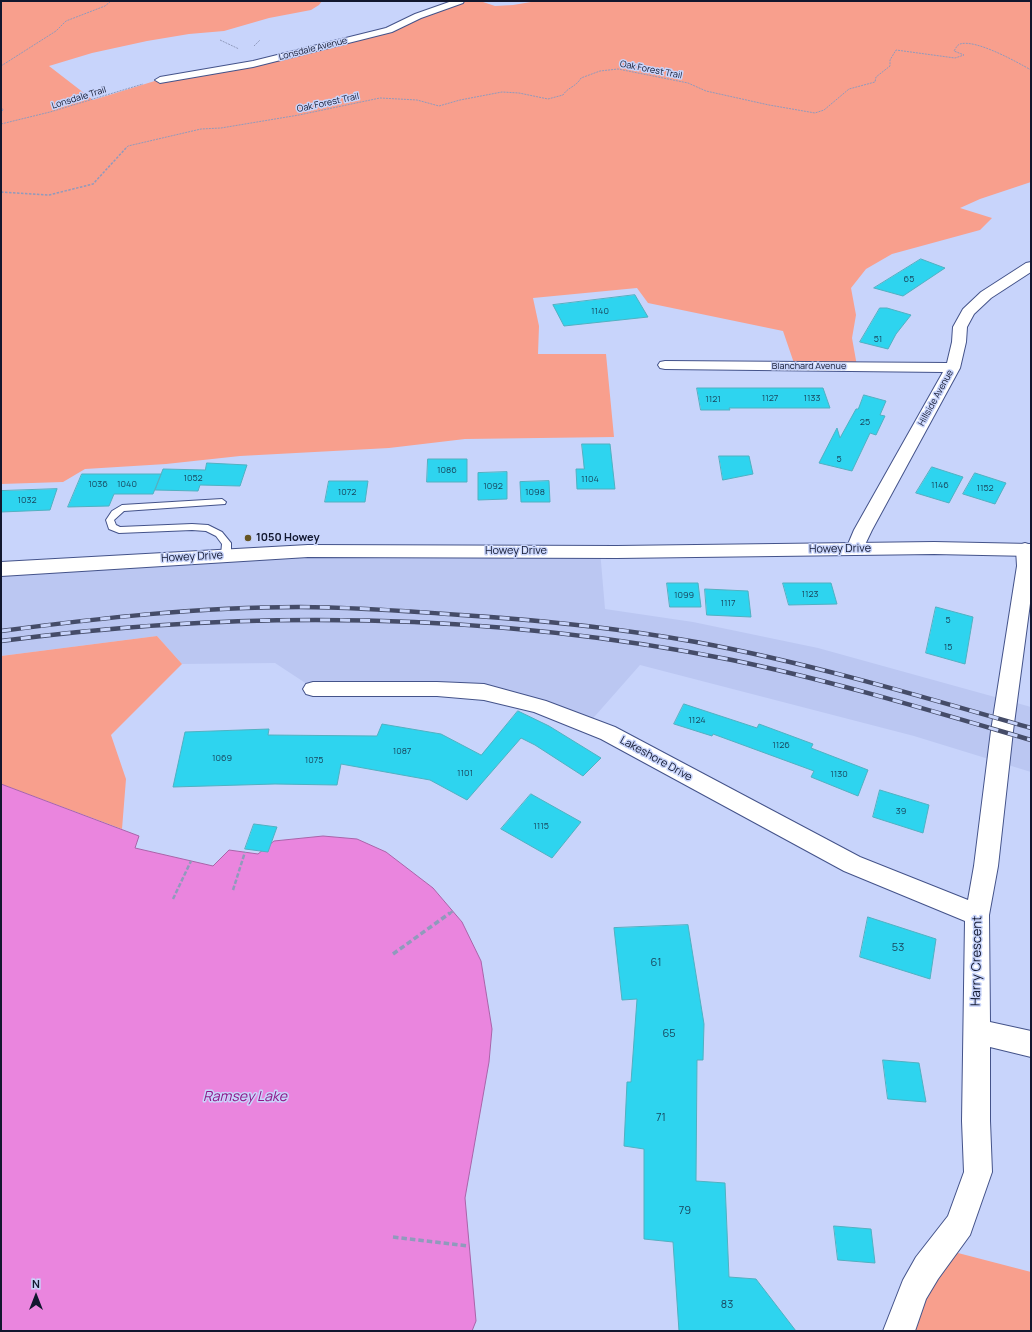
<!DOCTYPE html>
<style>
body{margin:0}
#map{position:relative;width:1032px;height:1332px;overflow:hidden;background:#c8d4fb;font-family:Manrope,sans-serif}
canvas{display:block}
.frame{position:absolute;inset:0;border:2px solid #11172e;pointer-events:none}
.north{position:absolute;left:16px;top:1276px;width:40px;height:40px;-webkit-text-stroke:3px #c8d4fb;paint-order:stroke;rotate:0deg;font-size:11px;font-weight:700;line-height:16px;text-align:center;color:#11172e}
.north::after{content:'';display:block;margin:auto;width:14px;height:18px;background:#11172e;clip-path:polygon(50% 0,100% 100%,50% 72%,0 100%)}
</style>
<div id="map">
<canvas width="1032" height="1332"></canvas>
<div class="frame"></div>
<div class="north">N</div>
</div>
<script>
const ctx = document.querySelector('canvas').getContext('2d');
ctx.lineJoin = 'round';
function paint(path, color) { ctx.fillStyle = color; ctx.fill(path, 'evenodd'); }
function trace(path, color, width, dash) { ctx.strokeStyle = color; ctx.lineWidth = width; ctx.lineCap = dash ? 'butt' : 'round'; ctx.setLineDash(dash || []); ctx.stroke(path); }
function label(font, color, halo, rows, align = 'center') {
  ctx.font = font + ' Manrope,sans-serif'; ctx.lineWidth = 3; ctx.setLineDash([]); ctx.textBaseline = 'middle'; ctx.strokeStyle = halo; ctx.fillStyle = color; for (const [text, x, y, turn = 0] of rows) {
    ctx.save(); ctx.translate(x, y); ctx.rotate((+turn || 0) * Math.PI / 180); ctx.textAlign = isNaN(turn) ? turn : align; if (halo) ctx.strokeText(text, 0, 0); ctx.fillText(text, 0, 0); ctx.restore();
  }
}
paint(new Path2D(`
 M600 550 605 609 693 622 818 648 1031 707V772L914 736 640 665 588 724 486 691 313 688 275 663 182 664 157 636 1 656V568L154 558Z`), '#bbc7f2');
paint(new Path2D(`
 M1 1H322L319 5 311 10 269 18 224 31 189 34 147 41 92 53 49 66 93 100 158 80 214 72 388 30 458 1H480L495 6 513 5 537 1H1031V182L980 199 960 208 992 218 980 230 892 254 866 269 851 288 856 315 852 338 857 366H795L783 331 648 303 637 288 533 298 539 326 538 354H606L614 437 465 439 389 448 240 456 166 464 85 469 63 482 1 484Z
 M157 636 182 664 111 735 126 779 122 829 1 784V656Z
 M950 1249 958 1253 1031 1272V1331H906Z`), '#f89f8d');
const water = new Path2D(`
 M1 784 139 836 135 848 213 866 229 850 258 854 274 841 323 836 357 839 386 852 433 888 462 922 481 961 492 1029 489 1062 465 1198 476 1321 472 1331H1Z`);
paint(water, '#ea85de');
trace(water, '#a964a9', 1);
const building = new Path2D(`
 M921 259 945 268 903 296 874 288Z
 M635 295 648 317 564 326 553 305Z
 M880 308H887L911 315 896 334 888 349 860 342Z
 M697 388H823L830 408H729L730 410H701Z
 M864 395 886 401 880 415 885 416 876 435 870 433 852 471 819 463 837 428 840 438 856 409H858Z
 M582 444H610L615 489H577L576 469H584Z
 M719 456H749L753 474 723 480Z
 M428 459H467V482H427Z
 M207 463 247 465 240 486 200 485 198 491 155 490 163 469 205 470Z
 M932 467 963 477 949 503 916 493Z
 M507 472V499L478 500V473Z
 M975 473 1006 483 995 504 963 494Z
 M82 474H161L153 494H114L109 506 68 507Z
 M329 481H368L365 502H325Z
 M549 481 550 502H521L520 482Z
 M57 489 50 510 1 512V491Z
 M667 583H698L701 607H670Z
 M783 583H831L837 604 789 605Z
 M705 589 748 591 751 617 707 615Z
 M936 607 973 617 965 664 926 653Z
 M684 704 757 728 759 724 813 744 811 748 868 770 858 796 811 777 814 771 713 734 712 736 674 724Z
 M518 711 549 726 601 758 583 776 535 745 521 738 467 800 430 780 341 764 337 785 275 784 173 787 185 732 269 729 268 735 377 736 382 724 441 734 481 755Z
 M880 790 929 805 923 833 873 817Z
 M531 794 581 822 552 858 501 829Z
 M254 824 277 827 268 852 245 849Z
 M868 917 936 939 930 979 860 957Z
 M688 925 704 1024 703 1060H697L696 1181 725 1183 729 1277 756 1279 796 1331H679L673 1242 644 1239V1149L624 1146 627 1082H631L637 999 622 1000 614 928Z
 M883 1060 919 1063 926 1102 888 1099Z
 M834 1226 871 1229 875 1263 838 1260Z`);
paint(building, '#2ed4ef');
trace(building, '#51b0c1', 1);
const service = new Path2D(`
 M222 499 226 502 225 504 124 511 114 520 116 525 120 527 192 524 208 525 222 532 231 543V555L226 558 221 555 222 544 216 536 206 531 192 530 119 533 109 529 106 520 112 511 122 505Z`);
const minor = new Path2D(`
 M452 1H464L463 3 421 18 392 32 253 67 160 83 155 80 160 77 253 61 386 28 415 14Z
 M1031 262V272L991 298 974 314 967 327 966 342 960 368 872 530 861 553 855 555 849 553 846 549 854 530 943 372 665 369 660 368 658 365 660 362 665 361 947 363 952 342 953 327 963 309 981 292 1026 263Z
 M1025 543 1031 545V596L1013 731 998 866 989 915 990 1022 1031 1031V1057L990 1047V1121L992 1172 970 1235 938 1279 926 1299 915 1331H883L903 1280 916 1257 948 1216 964 1172 962 1121 965 921 844 871 601 739 534 712 484 700 437 696H313L306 694 303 689 306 684 313 682H437L484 684 546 701 615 727 860 857 968 900 974 866 991 731 1017 566 1016 549 1019 545Z`);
const secondary = new Path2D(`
 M934 542 1031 544V556L934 554 617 558 308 557 1 576V562L308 545 617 546Z`);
trace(service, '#44538a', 2);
trace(minor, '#44538a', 2);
trace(secondary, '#44538a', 2);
trace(new Path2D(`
 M220 40 239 49
 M254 46 260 40
 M1 66 56 31 66 21 105 6 111 1
 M1 107 3 109 1 114
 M1 124 50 112 143 84
 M125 149 128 146 201 129 221 128 299 115 380 98 417 100 439 106 460 100 502 92 519 93 548 99 563 95C568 87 576 87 581 78L600 71 618 69 688 83 706 91 769 105 815 113 824 110 849 89 875 82 876 77 890 66V60L896 50 955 58 964 55 954 51C956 48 957 45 960 44 976 39 1017 62 1031 70`), '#909abc', 1, [2, 1]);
trace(new Path2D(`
 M1 192 49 195 93 184 126 148`), '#909abc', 1.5, [2.5, 1.5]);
trace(new Path2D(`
 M233 890 245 852
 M173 899 191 861
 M449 914 453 911`), '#909abc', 2.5, [4.5, 2]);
trace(new Path2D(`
 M393 954 450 913
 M393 1237 469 1246`), '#909abc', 3.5, [5.5, 3]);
paint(service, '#fff');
paint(minor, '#fff');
paint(secondary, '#fff');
const rail = new Path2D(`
 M1 631C100 618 199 607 299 607 353 607 407 611 461 615 540 620 618 628 696 642 809 663 920 696 1031 728
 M1 641C243 609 492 612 732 660 833 681 932 711 1031 740`);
trace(rail, '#454c68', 4.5);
trace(rail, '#c8d4fb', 3, [10]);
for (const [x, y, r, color] of [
 [248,538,4,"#665523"]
]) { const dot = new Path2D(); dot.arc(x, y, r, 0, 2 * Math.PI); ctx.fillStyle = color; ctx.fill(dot); trace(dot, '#c8d4fb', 1.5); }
label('9px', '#11172e', '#c8d4fb', [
 ["Lonsdale Avenue",313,49,-14],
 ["Oak Forest Trail",651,70,11],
 ["Lonsdale Trail",79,98,-17],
 ["Oak Forest Trail",328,103,-12],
 ["Blanchard Avenue",809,366],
 ["Hillside Avenue",936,398,-61]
]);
label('9px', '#18465e', null, [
 ["65",909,279],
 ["1140",600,311],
 ["51",878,339],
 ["1127",770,398],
 ["1133",812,398],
 ["1121",713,399],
 ["25",865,422],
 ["5",839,459],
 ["1086",447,470],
 ["1052",193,478],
 ["1104",590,479],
 ["1036",98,484],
 ["1040",127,484],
 ["1146",940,485],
 ["1092",493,486],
 ["1152",985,488],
 ["1072",347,492],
 ["1098",535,492],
 ["1032",27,500],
 ["1123",810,594],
 ["1099",684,595],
 ["1117",728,603],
 ["5",948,620],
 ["15",948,647],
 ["1124",697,720],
 ["1126",781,745],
 ["1087",402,751],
 ["1069",222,758],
 ["1075",314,760],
 ["1101",465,773],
 ["1130",839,774],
 ["39",901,811],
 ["1115",541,826]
]);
label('bold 11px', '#11172e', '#c8d4fb', [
 ["1050 Howey",256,538]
], 'left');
label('11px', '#11172e', '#c8d4fb', [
 ["Howey Drive",840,549,-1],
 ["Howey Drive",516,551],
 ["Howey Drive",192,557,-3],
 ["Lakeshore Drive",656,759,29]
]);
label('11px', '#18465e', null, [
 ["53",898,948],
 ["61",656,963],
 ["65",669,1034],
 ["71",661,1118],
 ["79",685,1211],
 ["83",727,1305]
]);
label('13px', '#11172e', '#c8d4fb', [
 ["Harry Crescent",977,961,-89]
]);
label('italic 14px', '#8f1487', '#c8d4fb', [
 ["Ramsey Lake",245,1097]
]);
</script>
